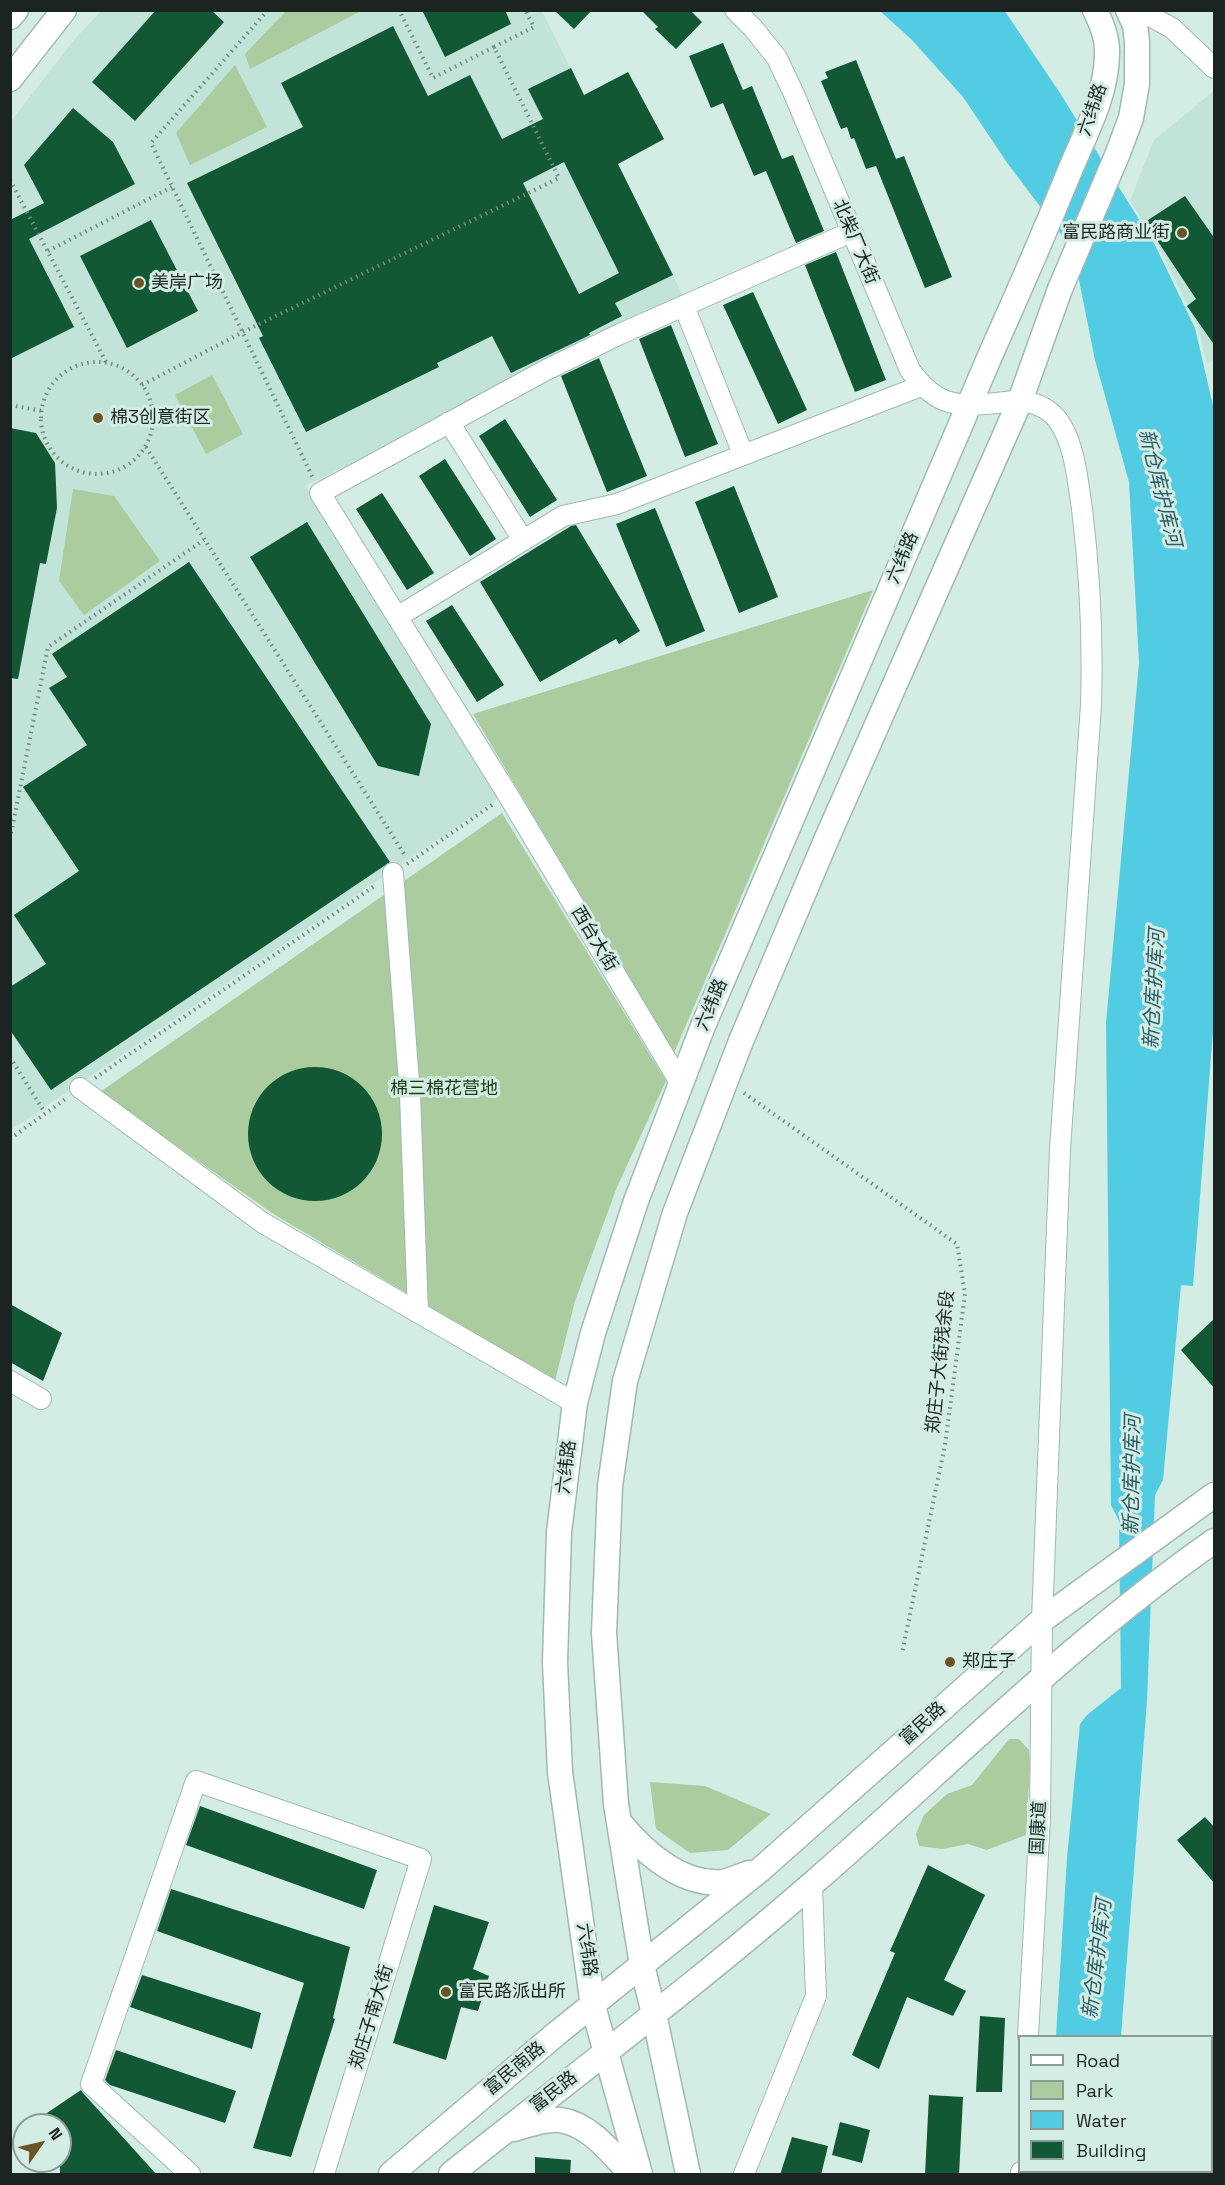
<!DOCTYPE html>
<meta charset="utf-8">
<style>
body{margin:0}
#map{position:relative;width:1225px;height:2185px;overflow:hidden;background:#d3ece4;font-family:"Space Grotesk",sans-serif}
canvas{display:block}
.frame{position:absolute;inset:0;border:12px solid #1b2421;pointer-events:none}
.legend{position:absolute;left:1018px;top:2035px;width:195px;height:138px;box-sizing:border-box;background:#d3ece4;border:2px solid #899c96;margin:0;padding:8px 10px;list-style:none;font-size:18px;color:#1b2421}
.legend li{display:flex;align-items:center;gap:12px;height:30px}
.legend b{width:30px;border:2px solid #899c96}
.north{position:absolute;left:12px;top:2113px;width:60px;height:60px;box-sizing:border-box;background:#d3ece4;border:2px solid #899c96;border-radius:50%;rotate:56deg;font-size:16px;font-weight:700;line-height:24px;text-align:center;color:#1b2421}
.north::after{content:'';display:block;margin:auto;width:21px;height:27px;background:#6b5323;clip-path:polygon(50% 0,100% 100%,50% 72%,0 100%)}
</style>
<div id="map">
<canvas width="1225" height="2185"></canvas>
<div class="frame"></div>
<ul class="legend">
<li><b style="height:8px;background:#fff"></b>Road</li>
<li><b style="height:16px;background:#aacc9e"></b>Park</li>
<li><b style="height:16px;background:#52cce2"></b>Water</li>
<li><b style="height:16px;background:#125835"></b>Building</li>
</ul>
<div class="north">N</div>
</div>
<script>
const ctx = document.querySelector('canvas').getContext('2d');
ctx.lineJoin = 'round';
function paint(path, color) { ctx.fillStyle = color; ctx.fill(path, 'evenodd'); }
function trace(path, color, width, dash) { ctx.strokeStyle = color; ctx.lineWidth = width; ctx.lineCap = dash ? 'butt' : 'round'; ctx.setLineDash(dash || []); ctx.stroke(path); }
function label(font, color, halo, rows, align = 'center') {
  ctx.font = font + ' "Space Grotesk","Noto Sans SC",sans-serif'; ctx.lineWidth = 6; ctx.setLineDash([]); ctx.textBaseline = 'middle'; ctx.strokeStyle = halo; ctx.fillStyle = color; for (const [text, x, y, turn = 0] of rows) {
    ctx.save(); ctx.translate(x, y); ctx.rotate((+turn || 0) * Math.PI / 180); ctx.textAlign = isNaN(turn) ? turn : align; if (halo) ctx.strokeText(text, 0, 0); ctx.fillText(text, 0, 0); ctx.restore();
  }
}
paint(new Path2D(`
 M101 11H542L684 298 305 486 503 795 11 1130V121L74 40Z
 M1214 91V359L1207 364 1198 327 1159 247 1130 201 1154 140Z`), '#c1e3d8');
paint(new Path2D(`
 M286 11V10L361 11 250 69 245 54Z
 M235 65 267 127 190 165 176 133Z
 M212 375 243 434 206 454 175 395Z
 M73 489 114 496 160 561 84 615 59 581Z
 M873 590 674 1053 473 714Z
 M502 813 666 1081 617 1187 575 1301 555 1381 275 1215 100 1092Z
 M1009 1739H1019L1029 1750 1030 1767 1026 1835 987 1850 968 1844 942 1849 919 1846 916 1834 924 1815 947 1794 972 1785Z
 M650 1782 705 1786 771 1814 728 1850 690 1853 656 1829Z`), '#aacc9e');
paint(new Path2D(`
 M1004 10 1058 90 1155 245 1195 328 1214 410V1018L1193 1286 1181 1285 1163 1480 1155 1495 1147 1701 1121 2036H1056L1067 1858 1080 1724 1087 1715 1121 1688 1119 1521 1111 1505 1106 1023 1139 663 1129 482 1095 360 1073 250 1008 164 963 97 912 40 880 11Z`), '#52cce2');
paint(new Path2D(`
 M156 10H211L224 22 135 121 92 82Z
 M422 10H505L511 24 445 57Z
 M554 10H592L574 29Z
 M641 10H690L702 22 676 49 655 29 658 27Z
 M393 26 428 96 470 75 502 139 543 119 528 89 571 68 584 95 628 72 664 139 618 164 673 275 615 303 622 316 589 333 590 335 511 373 492 336 437 363 439 367 306 432 259 338 263 336 187 183 303 127 281 83ZM564 162 619 273 579 294 523 183Z
 M723 43 743 90 752 86 782 159 793 155 824 231 796 243 766 171 754 176 723 103 711 108 689 56Z
 M856 60 896 159 904 156 952 277 925 288 876 166 866 169 854 138 851 139 847 127 841 129 821 81 828 78 825 72Z
 M73 108 113 142 135 184 29 239 74 327 10 359V220L44 203 24 165Z
 M1185 196 1215 239V346L1187 306 1196 299 1145 222Z
 M151 220 198 311 127 348 80 256Z
 M836 252 886 380 855 392 805 265Z
 M753 292 807 410 778 424 723 305Z
 M671 325 718 444 685 457 639 339Z
 M599 358 647 476 607 492 561 376Z
 M505 419 557 500 530 517 479 436Z
 M10 428 36 433 55 463 57 508 46 564 40 563 18 679 10 678Z
 M445 459 496 539 470 556 419 476Z
 M734 486 778 597 739 613 695 502Z
 M382 493 434 573 407 590 356 509Z
 M655 508 705 631 666 647 616 524Z
 M307 522 431 724 419 776 378 766 250 557Z
 M576 525 640 631 619 644 616 639 540 682 480 582 571 526Z
 M189 562 390 862 51 1090 10 1030V987L46 964 14 915 79 871 23 787 87 745 49 688 67 677 52 654Z
 M452 605 504 685 477 702 426 621Z
 M248 1134a67 67 0 1 1 134 0a67 67 0 1 1-134 0Z
 M10 1304 62 1333 43 1381 10 1362Z
 M1215 1318V1389L1181 1350Z
 M200 1806 377 1870 364 1909 186 1845Z
 M1205 1817 1215 1828V1884L1177 1840Z
 M928 1865 985 1895 944 1980 966 1991 953 2016 907 1997 879 2069 852 2055 895 1953 890 1951Z
 M171 1889 350 1947 333 2018 335 2019 291 2157 253 2148 304 1983 157 1931Z
 M434 1905 489 1922 473 1969 489 1976 478 2011 461 2007 446 2060 393 2043Z
 M142 1975 261 2013 252 2049 130 2007Z
 M980 2016 1005 2018 1002 2092H976Z
 M116 2050 236 2091 225 2123 110 2085 105 2080Z
 M81 2090 83 2093 157 2175H60V2125H53L44 2115Z
 M929 2095 963 2097 959 2175H925Z
 M840 2122 870 2130 862 2163 832 2155Z
 M792 2137 828 2146 821 2175H780Z
 M535 2157 571 2160 570 2175H535Z`), '#125835');
const minor = new Path2D(`
 M735 10 753 28 777 58 794 94 910 370C936 406 955 407 997 403 1004 402 1012 401 1019 401 1036 402 1053 410 1061 425 1075 447 1078 483 1082 509 1090 574 1093 639 1091 705L1060 1149 1042 1620 1040 1818 1028 2036
 M1139 10 1172 28 1214 68
 M684 306 743 454
 M449 422 523 540
 M397 617 563 516 617 504 921 386
 M393 873 410 1095 418 1313
 M681 1084 508 795 320 493 546 370 620 334 851 232
 M80 1088 263 1223 575 1403
 M10 1381 41 1399
 M190 2174 91 2084 196 1781 421 1859 324 2174
 M744 2174 816 1996 812 1884
 M1021 2174V2172`);
const major = new Path2D(`
 M10 17 16 10
 M10 79 64 10
 M619 1822C644 1852 680 1886 723 1882 731 1880 741 1876 749 1873
 M514 2129C528 2125 545 2118 560 2120 590 2124 612 2154 631 2174
 M391 2174 556 2034 760 1870 1042 1620 1214 1495
 M451 2174C571 2078 696 1985 812 1884 946 1768 1070 1642 1214 1541
 M640 2174 593 2006 560 1772 555 1662 559 1532 575 1403 593 1333 636 1201 703 1026 993 349C1020 289 1046 229 1071 168 1086 132 1107 93 1107 54 1108 39 1102 24 1095 10
 M688 2174 654 2014 642 1965 616 1804 604 1633 610 1486 625 1381 675 1213 741 1041 827 838 1020 401 1060 289 1118 153 1131 118 1137 84V42L1135 25 1128 10`);
trace(minor, '#a0b9b1', 22);
trace(major, '#a0b9b1', 27);
trace(new Path2D(`
 M268 10 151 143 313 478
 M494 47 534 27 525 10
 M10 180 106 362
 M48 251 172 187
 M41 418a56 56 0 1 1 112 0a56 56 0 1 1-112 0Z
 M142 385 243 332 559 178 494 47 433 78 399 10
 M10 405 42 411
 M146 447 406 857
 M10 839 48 647 204 540
 M407 864 492 805
 M10 1057 45 1113
 M95 1078 376 885
 M744 1093 957 1244 965 1294 945 1445 902 1653
 M10 1139 67 1098`), '#778883', 4, [1.5, 4.5]);
trace(minor, '#fff', 20);
trace(major, '#fff', 24);
for (const [x, y, r, color] of [
 [1182,233,6,"#6b5323"],
 [139,283,6,"#6b5323"],
 [98,418,6,"#6b5323"],
 [950,1662,6,"#6b5323"],
 [446,1992,6,"#6b5323"]
]) { const dot = new Path2D(); dot.arc(x, y, r, 0, 2 * Math.PI); ctx.fillStyle = color; ctx.fill(dot); trace(dot, '#d3ece4', 2); }
label('18px', '#1b2421', '#d3ece4', [
 ["六纬路",1093,110,-71],
 ["北柴厂大街",855,242,67],
 ["六纬路",903,558,-67],
 ["西台大街",594,939,59],
 ["六纬路",712,1005,-67],
 ["郑庄子大街残余段",941,1362,-84],
 ["六纬路",567,1467,-83],
 ["富民路",923,1724,-42],
 ["国康道",1039,1828,-87],
 ["六纬路",586,1950,82],
 ["郑庄子南大街",372,2017,-73],
 ["富民南路",515,2069,-40],
 ["富民路",554,2092,-38]
]);
label('18px', '#1b2421', '#d3ece4', [
 ["富民路商业街",1170,233,"right"],
 ["美岸广场",151,283],
 ["棉3创意街区",110,418],
 ["郑庄子",962,1662],
 ["富民路派出所",458,1992]
], 'left');
label('18px', '#193b09', '#d3ece4', [
 ["棉三棉花营地",444,1089]
]);
label('italic 20px', '#295c66', '#d3ece4', [
 ["新仓库护库河",1159,488,76],
 ["新仓库护库河",1155,989,-87],
 ["新仓库护库河",1133,1475,-89],
 ["新仓库护库河",1098,1959,-83]
]);
</script>
